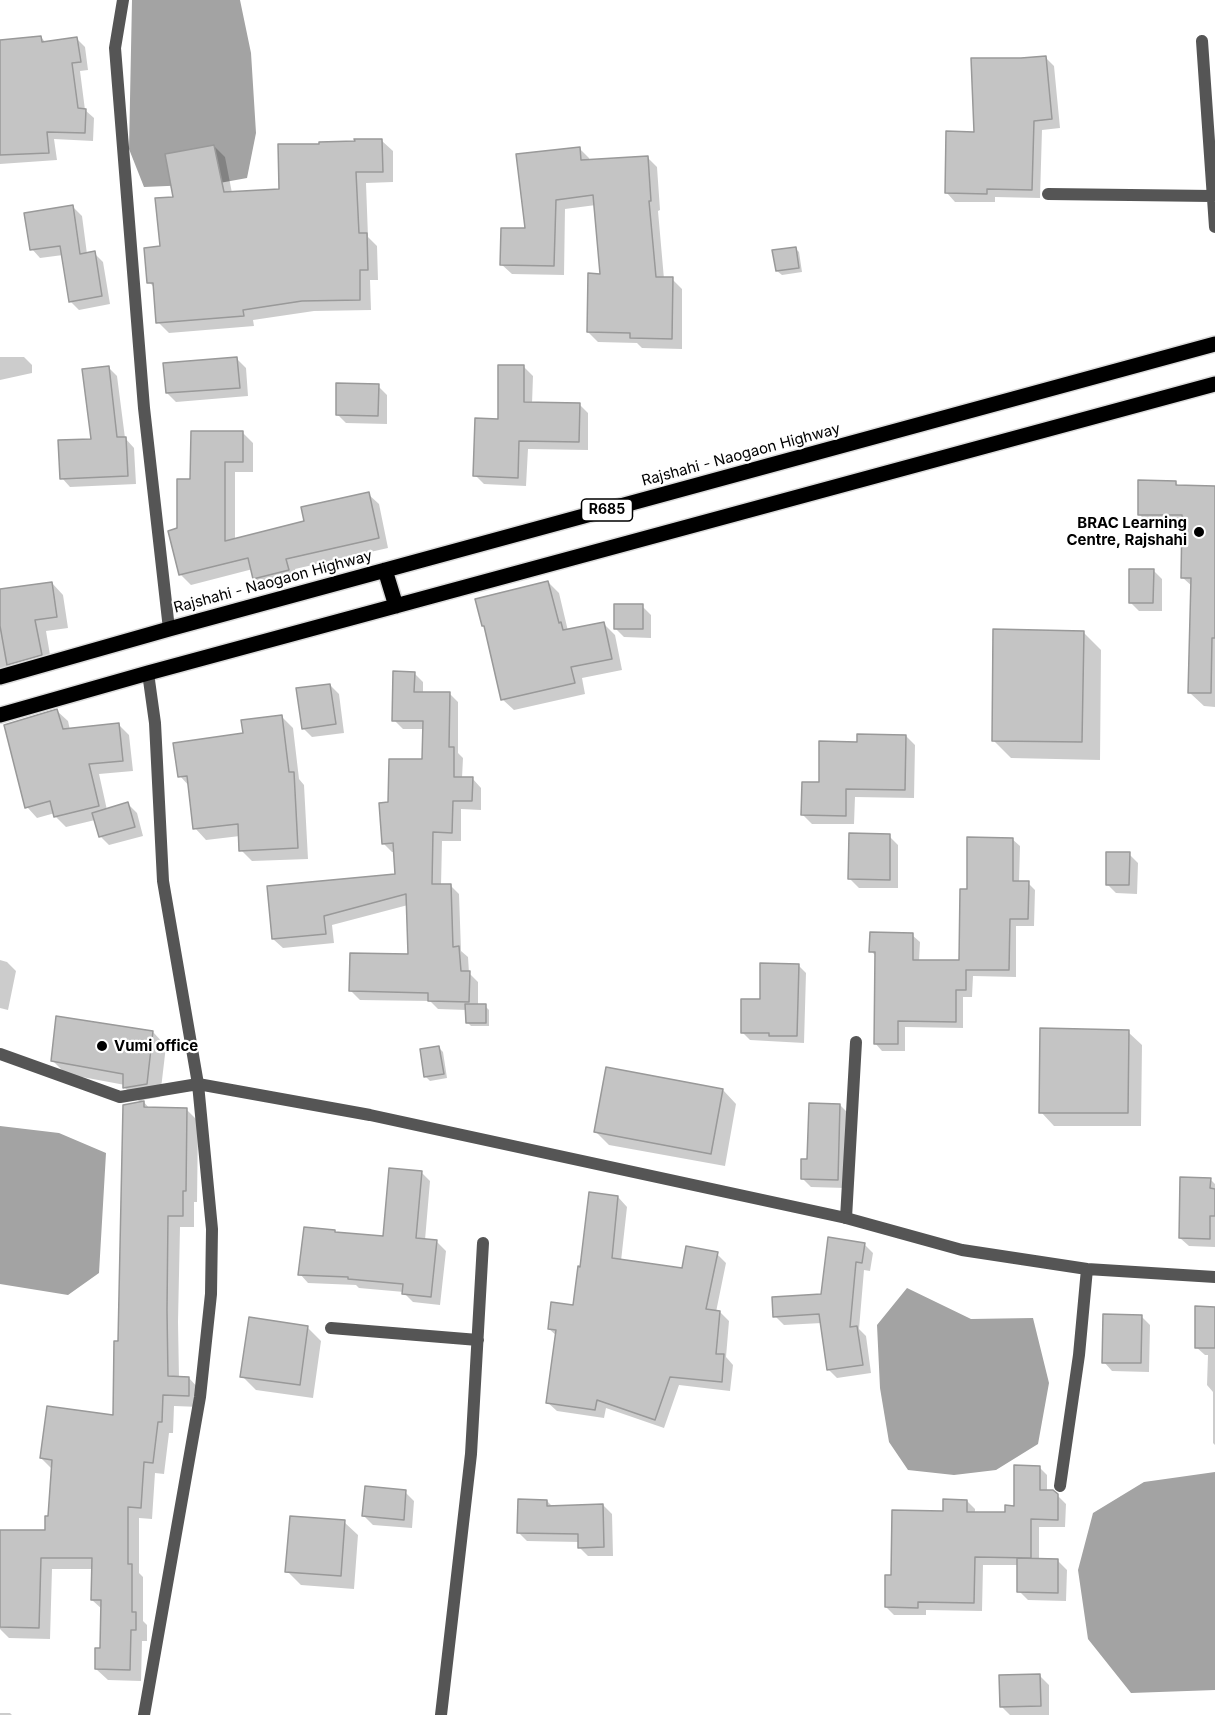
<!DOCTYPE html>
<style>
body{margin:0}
canvas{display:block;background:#fff}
</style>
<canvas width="1215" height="1715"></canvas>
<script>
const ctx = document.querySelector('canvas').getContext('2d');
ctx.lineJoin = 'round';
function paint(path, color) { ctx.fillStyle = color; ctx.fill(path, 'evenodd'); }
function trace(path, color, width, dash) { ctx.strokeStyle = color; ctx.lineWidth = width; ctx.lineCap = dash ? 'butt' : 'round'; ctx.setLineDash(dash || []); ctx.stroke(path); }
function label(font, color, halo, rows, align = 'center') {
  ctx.font = font + ' Inter,sans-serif'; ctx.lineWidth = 4.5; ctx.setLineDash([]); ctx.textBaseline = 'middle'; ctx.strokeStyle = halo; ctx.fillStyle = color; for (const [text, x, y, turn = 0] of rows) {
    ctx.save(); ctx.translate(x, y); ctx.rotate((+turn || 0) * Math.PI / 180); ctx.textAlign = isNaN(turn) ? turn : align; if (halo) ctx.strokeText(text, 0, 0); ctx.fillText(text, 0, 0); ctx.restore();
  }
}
paint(new Path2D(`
 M132 0H240L251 53 256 133 247 178 214 184 144 187 129 149Z
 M0 1126 59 1133 106 1153 99 1273 68 1295 0 1284Z
 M907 1288 971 1319 1033 1318 1049 1383 1038 1444 996 1470 954 1475 908 1470 889 1442 880 1388 877 1325Z
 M1215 1472V1690L1131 1693 1088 1639 1078 1570 1093 1513 1144 1482Z`), '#a3a3a3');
paint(new Path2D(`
 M41 37 46 43 77 39 85 47 88 70 80 71 85 110 94 118 93 141 54 139 57 160 0 164V41Z
 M1045 57 1054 66 1060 128 1042 130 1040 198 995 197V202H955L947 193 1021 59Z
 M382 141 393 151V182L366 183 368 237 377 246 378 280H370L371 310 314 311 253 320 254 326 169 333 158 322 155 288 149 282 161 248 175 198 214 146 225 157 232 193 280 190 320 145Z
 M579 148 589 158 590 161 647 157 657 167 660 210 658 211 664 279H672L682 289V349L642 348 637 343 598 342 588 332 602 275 596 205 565 209 564 275 512 274 501 264 527 230Z
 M73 207 82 216 87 254 94 253 103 262 110 304 79 310 70 301 63 255 40 258 32 249Z
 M795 248 799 252 802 272 782 275 777 271Z
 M0 357H24L32 365V373L0 380Z
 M237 359 246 368 248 396 176 402 167 393Z
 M524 367 533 376 532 404H579L588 413V450L528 449 526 486 484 484 475 475Z
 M109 368 117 376 125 438 134 448 136 484 70 487 62 478 93 440Z
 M378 386 387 395V424L346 423 337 414Z
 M243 433 253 443V472H235V540L306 522 368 494 379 504 388 548 295 569 298 580 265 588 255 578 253 569 191 585 180 574 178 530 191 480Z
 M1175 482 1180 487 1215 488V707L1204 706 1190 693 1193 587 1183 578 1184 528H1153L1139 514Z
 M1153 570 1162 579V611H1139L1130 602Z
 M548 582 559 593 568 631 604 624 615 635 622 670 582 678 585 694 514 710 502 699 487 629 483 625Z
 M52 583 63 595 68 628 46 631 52 667 0 676V591Z
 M642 606 651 615V638L624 637 615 628Z
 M1083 632 1101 650 1100 760 1011 758 993 740Z
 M414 673 423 682V693H449L458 702V753L463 758 462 778H472L481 788V810L461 809V841H442L441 886 450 885 459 894 461 951 468 957 469 973 478 982V1006H485L489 1010V1026H471L467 1022V1010L438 1009 430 1001 360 1000 351 991 409 956 408 905 332 925 334 943 283 948 273 939 397 876 395 852H392L383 843 389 803 424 761V729H403L394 720Z
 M330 685 339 694 344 733 312 737 303 728Z
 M57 711 68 721 70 730 119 725 129 735 133 771 99 774 107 810 128 804 137 813 143 836 109 845 100 836 95 820 66 827 55 816V813L37 818 27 807Z
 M281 716 293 728 299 779 304 785 308 859 252 861 241 850 240 836 206 840 195 828 190 787 180 776Z
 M906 736 915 745 914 798 855 797 854 824H812L803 815 820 783 859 743Z
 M889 836 898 845V888H859L850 879Z
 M1012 839 1020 846 1019 882 1028 883 1035 890 1034 926H1016V977L973 976 972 997H963V1028L905 1027V1051H882L875 1043 876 956 871 951 912 935 920 942 919 961H961L968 891Z
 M1129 854 1138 863 1137 894 1116 893 1107 884Z
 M0 960 7 962 16 971 8 1010 0 1008Z
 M798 965 806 973 804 1043 750 1040 742 1032 762 1001Z
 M153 1032 166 1046 160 1097 142 1100 150 1109H186L198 1121 197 1202H194V1227H180L178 1322 179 1378H189L200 1390V1407L174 1406 173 1433H169L164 1474 155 1473 152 1519 139 1518V1573L143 1577V1621L147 1625V1641H142L141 1681 108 1680 96 1669 102 1649 103 1610 92 1600 93 1569H52L50 1639 9 1638 0 1629V1531L46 1532 50 1517 53 1470 41 1458 114 1417 141 1103 125 1088V1085L66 1074 52 1060Z
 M1128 1032 1142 1045 1141 1126H1054L1041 1112Z
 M439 1048 443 1052 447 1078 430 1081 426 1077Z
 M723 1090 736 1104 725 1166 609 1145 596 1132Z
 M840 1105 849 1114 846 1188 811 1187 802 1178 809 1160Z
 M421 1172 430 1181 425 1240 437 1242 446 1251 440 1305 413 1302 404 1293V1292L359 1288 356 1285 308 1283 300 1274 337 1234 384 1238Z
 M1210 1179 1215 1184V1247L1189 1246 1180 1238Z
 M618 1197 627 1207 621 1261 683 1269 717 1254 726 1263 716 1312H720L729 1321 726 1357 733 1365 730 1391 679 1385 664 1428 606 1408 604 1418 557 1411 547 1402 557 1336 549 1329 574 1306 582 1268Z
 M864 1244 873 1253 870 1271 864 1270 859 1329 866 1336 871 1373 837 1378 828 1369 822 1323 784 1325 775 1316 822 1295Z
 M1215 1308V1445L1213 1443V1392L1207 1385 1208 1355H1205L1196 1347Z
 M1141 1316 1150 1325 1149 1372 1112 1371 1104 1362Z
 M308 1328 321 1341 313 1398 256 1390 242 1376Z
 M1039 1467 1047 1475V1492L1057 1495 1066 1504 1065 1527H1039V1560L1058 1561 1067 1570 1066 1601 1028 1600 1019 1591V1565H983L982 1611 926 1610V1615H894L886 1607 892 1576 945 1512 967 1501 975 1509V1513L1007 1514 1015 1507Z
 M405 1492 414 1501 412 1528 373 1525 364 1516Z
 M547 1501 553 1507 603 1505 612 1514 613 1556H588L579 1547V1542L527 1541 518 1532Z
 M344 1522 358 1535 354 1589 301 1585 287 1571Z
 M1040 1676 1049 1685V1715H1010L1001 1706Z
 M0 1713H10L12 1715H0Z`), '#0003');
const building = new Path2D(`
 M41 36 42 42 77 37 81 62 72 63 78 108 86 109 85 133 47 132 49 153 0 155V40Z
 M1046 56 1052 119 1034 121 1032 190 987 189V194L945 193 946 131 974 132 971 58H1021Z
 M354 139H382L383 172H356L359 233H367L368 270H360V300L302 301 243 310 244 316 156 323 153 283H147L144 248 160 246 155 198 173 197 165 154 214 145 224 192 279 189 278 144H319V142L355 141Z
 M580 147 581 160 648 156 651 201H649L656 277H673L672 339 630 338V333L587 332 588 273 600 274 593 195 556 200 554 266 500 265 501 228H525L516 154Z
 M73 205 80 254 95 251 102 296 69 302 60 246 30 250 24 213Z
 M796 247 799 268 776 271 772 250Z
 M237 357 240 388 166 393 163 363Z
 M498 365H524V402L580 403 579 442 519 441 518 478 473 476 475 418 498 419Z
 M109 366 117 437H126L128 476 60 479 58 440 91 439 82 369Z
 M336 383 379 384 378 416 336 415Z
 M191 431H243V462H225V541L304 521 301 507 369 492 379 538 286 559 289 570 253 579 248 558 179 575 168 531 177 528V479H190Z
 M1138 480 1176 481V485L1215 486V638H1212L1211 693H1188L1191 578H1181L1182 515H1138Z
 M1129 569H1154L1153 603H1129Z
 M548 581 559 623 561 622 563 630 604 622 612 659 571 667 575 683 501 700 484 626H482L475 599Z
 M52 582 57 617 35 620 42 655 7 665 0 626V589Z
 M614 604H643V629H614Z
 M993 629 1084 631 1082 742 992 741Z
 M393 671 415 672 414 692H450L449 747H454V777H473L472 801H453L452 833 433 832 432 884H451L453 947 459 946 461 971H470L469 1002 428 1001V993L349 991 350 953 408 954 406 894 324 916 326 934 272 939 267 886 395 874 393 843 382 844 379 803 388 802 389 759H422L423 721H392Z
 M330 684 336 724 302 729 296 688Z
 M57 709 63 729 119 723 123 761 89 764 99 806 54 817 50 801 25 808 4 725Z
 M282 715 289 772H294L298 848 239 851 238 824 193 829 187 776 178 777 173 743 243 733 241 720Z
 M857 734 906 735 905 790 846 789V816L801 815 802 782H819V741L857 742Z
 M128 802 135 827 99 837 92 813Z
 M849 833 890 834V880L848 879Z
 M967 837 1013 838V881H1029L1028 919H1010L1009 970H966V990H956V1022L898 1021V1044H874L875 952H869L870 932 913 933V960H959L960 889H967Z
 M1106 852H1130L1129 885H1106Z
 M760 963 799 964 797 1036H769V1033H741V999H760Z
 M465 1004H486V1023H466Z
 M56 1016 153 1031 147 1084 123 1088V1074L51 1061Z
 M1040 1028 1129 1030 1128 1113H1039Z
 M439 1046 444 1074 424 1077 420 1049Z
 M606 1067 723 1089 711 1154 594 1132Z
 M144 1101V1107L187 1108 186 1191H183V1216H168L167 1310 168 1376 189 1377V1396L163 1395 162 1422H158L153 1463 144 1462 141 1508 128 1507V1564H132V1612H136V1630H131L130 1670 95 1669V1648H100L101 1600H91L92 1558H41L39 1628 0 1627V1530H45V1516H48L52 1460 40 1458 47 1406 113 1415 114 1341H118L123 1105Z
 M809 1103 840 1104 838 1180 801 1179V1159H807Z
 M389 1168 422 1171 416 1238 437 1240 431 1297 402 1294 403 1284 348 1279V1277L298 1275 304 1227 335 1230V1232L383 1236Z
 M1180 1177 1211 1178 1210 1188 1215 1189V1216H1210V1239L1179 1238Z
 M589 1192 618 1196 612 1258 682 1268 686 1246 718 1252 706 1309 720 1311 716 1354H724L722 1382 670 1377 655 1420 597 1400 595 1410 546 1403 556 1330 548 1329 551 1302 573 1305 578 1266 580 1267Z
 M828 1237 865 1243 862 1263 856 1262 850 1327 857 1326 863 1365 827 1370 819 1314 773 1317 772 1297 821 1294Z
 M1195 1306 1215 1307V1348H1195Z
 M1103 1314 1142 1315 1141 1363H1102Z
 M249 1317 308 1326 300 1385 240 1377Z
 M1014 1465 1040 1466V1490H1053L1058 1494V1520L1031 1519V1558L975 1557 974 1603 918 1602V1608L885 1607V1575H891L892 1510 943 1511V1499L967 1500V1512H1005V1505L1014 1506Z
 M365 1486 406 1490 404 1520 362 1516Z
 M518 1499 547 1500V1506L603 1504 604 1547 578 1548V1534L517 1533Z
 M290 1516 345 1520 341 1576 285 1572Z
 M1017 1558 1058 1559V1593L1017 1592Z
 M1040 1674 1041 1706 1000 1707 999 1675Z`);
paint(building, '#c4c4c4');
trace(building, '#999', 1.5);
const primary = new Path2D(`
 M385 570 396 606
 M0 677 169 629 1215 344
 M0 715 148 673 1215 384`);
trace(primary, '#dbdbdb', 18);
trace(new Path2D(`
 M846 1218 856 1042`), '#555', 12);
trace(new Path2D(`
 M123 0 115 48 144 408 169 629
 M1202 41 1215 227
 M1048 194 1212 196
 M0 1054 120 1097 198 1084 370 1115 846 1218 962 1250 1087 1269 1215 1277
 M331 1328 478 1340
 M1060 1486 1079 1355 1087 1269
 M144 1715 200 1397 211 1294 212 1229 198 1084 163 881 155 723 148 673
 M441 1715 471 1454 483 1243`), '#555', 12);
trace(primary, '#000', 15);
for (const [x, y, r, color] of [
 [1199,532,6,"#000"],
 [102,1046,6,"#000"]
]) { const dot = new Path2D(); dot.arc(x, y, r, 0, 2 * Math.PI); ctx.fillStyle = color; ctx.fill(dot); trace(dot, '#fff', 2); }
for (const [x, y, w] of [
 [607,510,51]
]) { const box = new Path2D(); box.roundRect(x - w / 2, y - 11, w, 22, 4.5); ctx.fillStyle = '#fff'; ctx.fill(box); trace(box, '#000', 1.5); }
label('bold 14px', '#000', null, [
 ["R685",607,510]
]);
label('15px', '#000', '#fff', [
 ["Rajshahi - Naogaon Highway",741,455,-15],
 ["Rajshahi - Naogaon Highway",273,582,-15]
]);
label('bold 15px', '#000', '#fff', [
 ["BRAC Learning",1187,523],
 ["Centre, Rajshahi",1187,540],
 ["Vumi office",114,1046,"left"]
], 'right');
</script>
